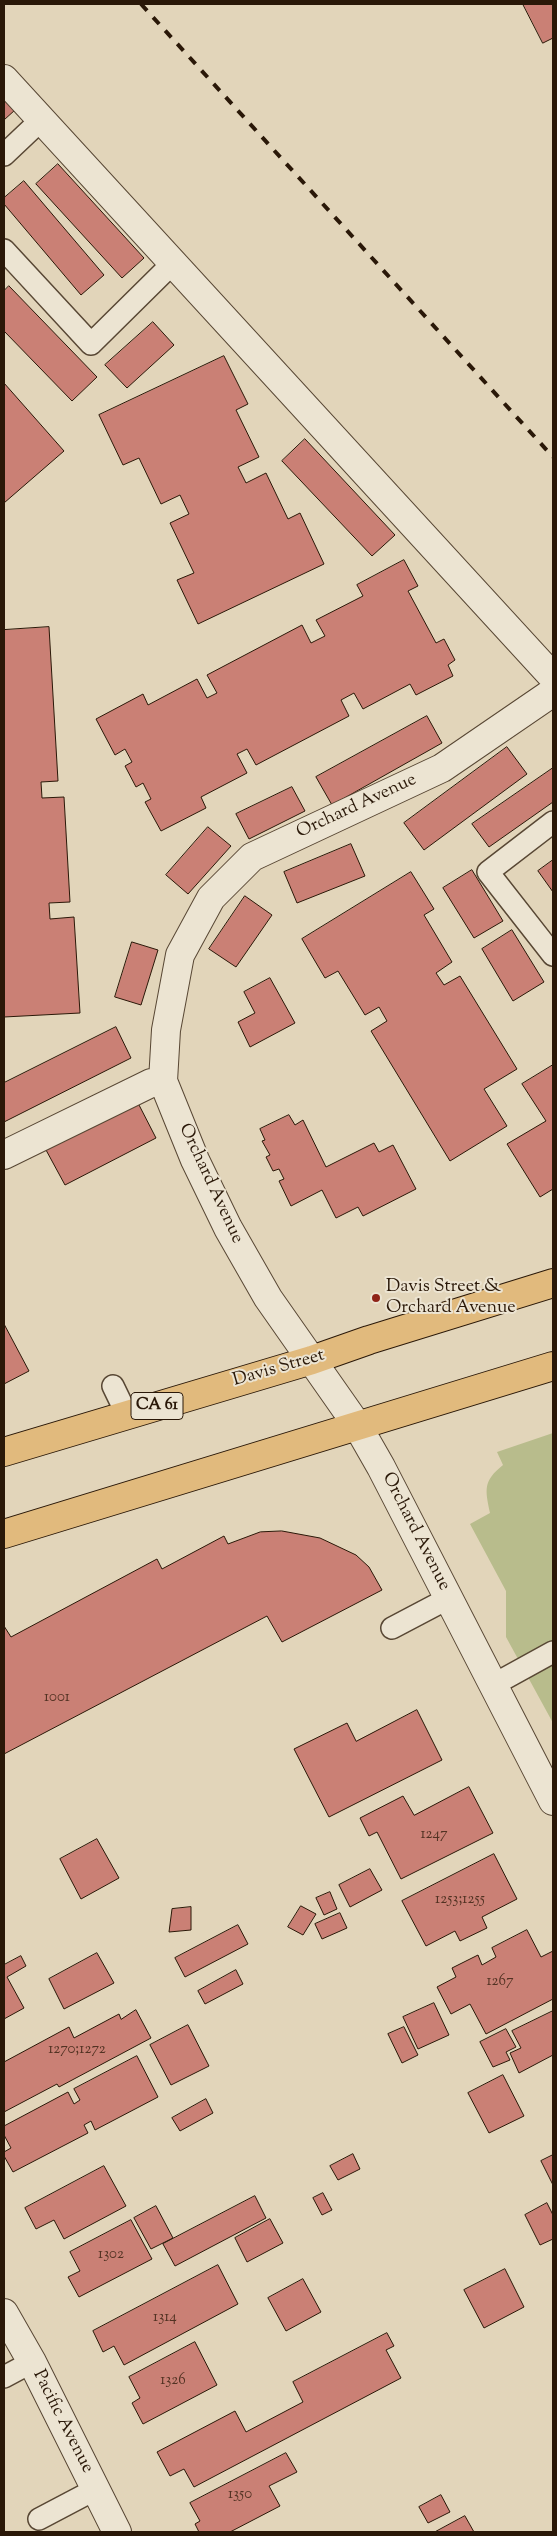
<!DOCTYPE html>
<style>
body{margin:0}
#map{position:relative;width:557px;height:2536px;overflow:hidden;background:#e2d5ba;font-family:"Sorts Mill Goudy",serif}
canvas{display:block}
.frame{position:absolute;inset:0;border:5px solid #2a1808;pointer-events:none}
</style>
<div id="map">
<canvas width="557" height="2536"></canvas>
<div class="frame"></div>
</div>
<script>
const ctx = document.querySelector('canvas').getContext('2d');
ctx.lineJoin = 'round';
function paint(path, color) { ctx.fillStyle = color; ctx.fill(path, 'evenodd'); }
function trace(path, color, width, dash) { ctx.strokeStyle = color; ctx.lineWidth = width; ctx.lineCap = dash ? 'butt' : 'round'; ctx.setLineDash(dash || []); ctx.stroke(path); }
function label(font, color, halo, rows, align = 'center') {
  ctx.font = font + ' "Sorts Mill Goudy",serif'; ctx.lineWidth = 4; ctx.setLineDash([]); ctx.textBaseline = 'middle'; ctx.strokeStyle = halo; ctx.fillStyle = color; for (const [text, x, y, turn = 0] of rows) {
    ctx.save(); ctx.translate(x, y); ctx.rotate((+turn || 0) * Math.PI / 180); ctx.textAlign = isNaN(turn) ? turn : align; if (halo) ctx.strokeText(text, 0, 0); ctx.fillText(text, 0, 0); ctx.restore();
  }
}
paint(new Path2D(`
 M553 1433V1723L506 1637V1591L470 1524 490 1513C485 1489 483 1481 503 1465L497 1452Z`), '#b8bc8c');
const building = new Path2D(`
 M523 4H553V38L543 43Z
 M4 98 15 110 4 120Z
 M58 164 144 258 122 278 36 184Z
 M24 181 104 275 81 295 4 204V198Z
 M9 286 97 377 72 401 4 331V291Z
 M153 322 174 345 127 388 105 365Z
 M224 356 248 404 236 410 259 457 238 467 246 483 266 473 288 519 300 513 324 564 198 624 177 580 194 573 170 523 189 514 180 495 161 504 139 458 123 465 99 415Z
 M4 383 64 451 4 503Z
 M305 439 395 535 372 556 282 461Z
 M404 560 418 586 408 591 436 643 444 639 455 660 448 665 453 676 416 695 410 684 363 709 354 693 341 700 349 716 256 765 247 749 237 754 247 773 201 797 206 808 161 831 145 802 151 799 143 783 136 787 125 766 132 762 125 749 115 755 96 719 143 694 148 705 197 679 207 698 217 693 207 675 302 625 311 643 325 636 316 620 363 596 357 585Z
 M49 627 58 781 41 782 42 798 64 797 70 902 49 903 50 919 74 917 80 1013 4 1017V630Z
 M427 716 442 743 332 805 316 777Z
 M507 747 527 774 424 850 404 823Z
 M553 768V802L489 847 472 824Z
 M292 787 305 811 249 839 236 814Z
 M208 827 231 846 188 894 166 875Z
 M351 844 365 876 297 903 284 872Z
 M553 860V892L538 871Z
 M472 870 503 921 474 938 443 888Z
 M411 872 434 909 424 915 452 962 436 973 444 985 460 976 517 1069 484 1089 507 1126 450 1161 371 1031 387 1021 379 1007 365 1015 338 971 325 978 302 939Z
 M245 896 272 915 236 967 209 949Z
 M512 930 544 982 513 1001 482 949Z
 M132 942 158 950 141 1005 115 997Z
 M270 978 295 1023 250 1047 238 1022 255 1013 244 992Z
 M116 1027 131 1058 4 1122V1083Z
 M553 1065V1189L540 1197 507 1144 546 1121 522 1084Z
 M138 1103 156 1138 65 1185 46 1150Z
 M289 1115 295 1125 303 1120 326 1167 374 1143 379 1152 393 1145 416 1189 363 1216 358 1207 336 1218 322 1190 291 1206 279 1181 284 1179 279 1169 273 1171 266 1157 270 1155 262 1141 265 1140 260 1129Z
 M4 1324 29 1371 4 1384Z
 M282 1531 320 1538 356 1555 369 1567 382 1590 282 1642 267 1616 4 1754V1626L11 1637 157 1559 162 1569 224 1536 228 1544 260 1532Z
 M417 1710 442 1760 329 1817 294 1749 347 1723 356 1741Z
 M469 1787 493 1833 401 1879 377 1832 369 1836 360 1818 403 1796 414 1815Z
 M97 1839 119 1878 81 1899 60 1859Z
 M494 1854 517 1899 482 1917 487 1928 460 1941 455 1931 426 1946 402 1901Z
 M370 1869 382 1890 350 1907 339 1885Z
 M330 1892 337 1909 324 1915 316 1898Z
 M301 1906 316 1914 303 1935 288 1927Z
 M191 1907V1930L169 1932 172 1909Z
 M340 1913 347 1928 322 1939 315 1924Z
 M238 1925 248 1944 185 1977 175 1958Z
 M527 1930 541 1957 553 1951V1999L486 2034 470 2004 451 2014 437 1987 456 1977 452 1968 478 1955 482 1965 496 1957 492 1948Z
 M97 1953 114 1983 64 2009 49 1979Z
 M21 1956 26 1966 7 1977 24 2008 4 2019V1965Z
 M236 1970 243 1984 205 2004 198 1991Z
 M434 2003 449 2035 418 2049 403 2017Z
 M136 2010 151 2038 59 2087 57 2084 4 2112V2062L69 2027 74 2038 119 2014 121 2019Z
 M553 2011V2055L519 2073 510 2053 521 2048 512 2031Z
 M188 2025 209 2066 171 2085 150 2045Z
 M404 2027 418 2055 402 2063 388 2034Z
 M506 2029 516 2047 506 2052 510 2060 493 2067 480 2042Z
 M137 2056 158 2097 95 2130 91 2121 84 2125 88 2133 13 2172 4 2156V2152L11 2148 4 2135V2126L68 2092 74 2104 80 2100 74 2089Z
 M503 2075 524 2116 489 2133 468 2093Z
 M206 2099 213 2113 180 2131 172 2118Z
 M353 2154 360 2169 338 2180 330 2166Z
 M553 2155V2185L541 2161Z
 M104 2166 126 2206 64 2239 54 2220 36 2229 25 2208Z
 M323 2193 332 2210 322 2215 313 2198Z
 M255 2196 266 2218 175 2266 163 2244Z
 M547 2203 553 2215V2239L540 2245 525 2215Z
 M156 2206 173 2238 151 2249 134 2218Z
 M270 2219 283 2243 247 2262 235 2238Z
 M131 2220 152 2259 79 2297 68 2277 80 2271 70 2252Z
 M218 2265 238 2304 124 2365 114 2346 103 2352 93 2331Z
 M505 2269 524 2307 484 2328 464 2290Z
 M303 2279 321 2312 286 2331 268 2298Z
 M387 2333 394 2346 386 2350 401 2378 194 2487 184 2469 170 2476 157 2452 235 2411 246 2432 303 2402 293 2382Z
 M195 2342 217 2385 143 2424 132 2403 140 2398 129 2377Z
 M286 2453 297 2472 269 2486 280 2506 230 2532H199L195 2524 200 2521 190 2503Z
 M441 2495 450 2512 428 2523 419 2507Z
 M465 2516 474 2532H435Z`);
paint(building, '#ca8075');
trace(building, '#2a1808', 1);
const service = new Path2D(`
 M4 155 41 120
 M4 250 91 344 174 262
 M553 822 488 872 553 955
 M113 1386 127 1415
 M392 1628 449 1598
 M493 1685 553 1652
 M4 2377 32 2362
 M39 2519 96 2489`);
const minor = new Path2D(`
 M4 79 553 677
 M553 692 442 768 252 857 211 898 180 955 166 1030 163 1081 195 1160 228 1228 268 1298 357 1425 381 1467 553 1801
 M4 1155 151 1083 163 1081
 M4 2313 32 2362 117 2532`);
const primary = new Path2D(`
 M4 1452 312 1360 369 1340 553 1283
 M4 1534 553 1366`);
trace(service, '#584734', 24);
trace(minor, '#584734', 30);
trace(primary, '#2a1808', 30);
trace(service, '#ece4d2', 21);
trace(minor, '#ece4d2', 28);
trace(primary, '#e1ba7d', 28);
trace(new Path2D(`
 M141 4 553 457`), '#2a1808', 4, [9, 9]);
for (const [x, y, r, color] of [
 [376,1298,5,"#8f2418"]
]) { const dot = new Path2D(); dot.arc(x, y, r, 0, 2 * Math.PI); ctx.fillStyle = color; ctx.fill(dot); trace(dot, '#ece4d2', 2); }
label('15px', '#523223', null, [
 ["1001",57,1698],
 ["1247",434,1835],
 ["1253;1255",460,1900],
 ["1267",500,1982],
 ["1270;1272",77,2050],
 ["1302",111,2255],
 ["1314",165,2318],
 ["1326",173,2381],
 ["1350",240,2495]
]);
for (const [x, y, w] of [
 [157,1406,52]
]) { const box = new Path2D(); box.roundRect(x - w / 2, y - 13.5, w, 27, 4); ctx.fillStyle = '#ece4d2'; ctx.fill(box); trace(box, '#2a1808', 1); }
label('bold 16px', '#2a1808', null, [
 ["CA 61",157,1406]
]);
label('18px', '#2a1808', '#ece4d2', [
 ["Orchard Avenue",357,807,-25],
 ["Orchard Avenue",210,1184,65],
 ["Davis Street",279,1369,-16],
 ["Orchard Avenue",415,1532,63],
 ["Pacific Avenue",62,2422,63]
]);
label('18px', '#2a1808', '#ece4d2', [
 ["Davis Street &",386,1288],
 ["Orchard Avenue",386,1309]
], 'left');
</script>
